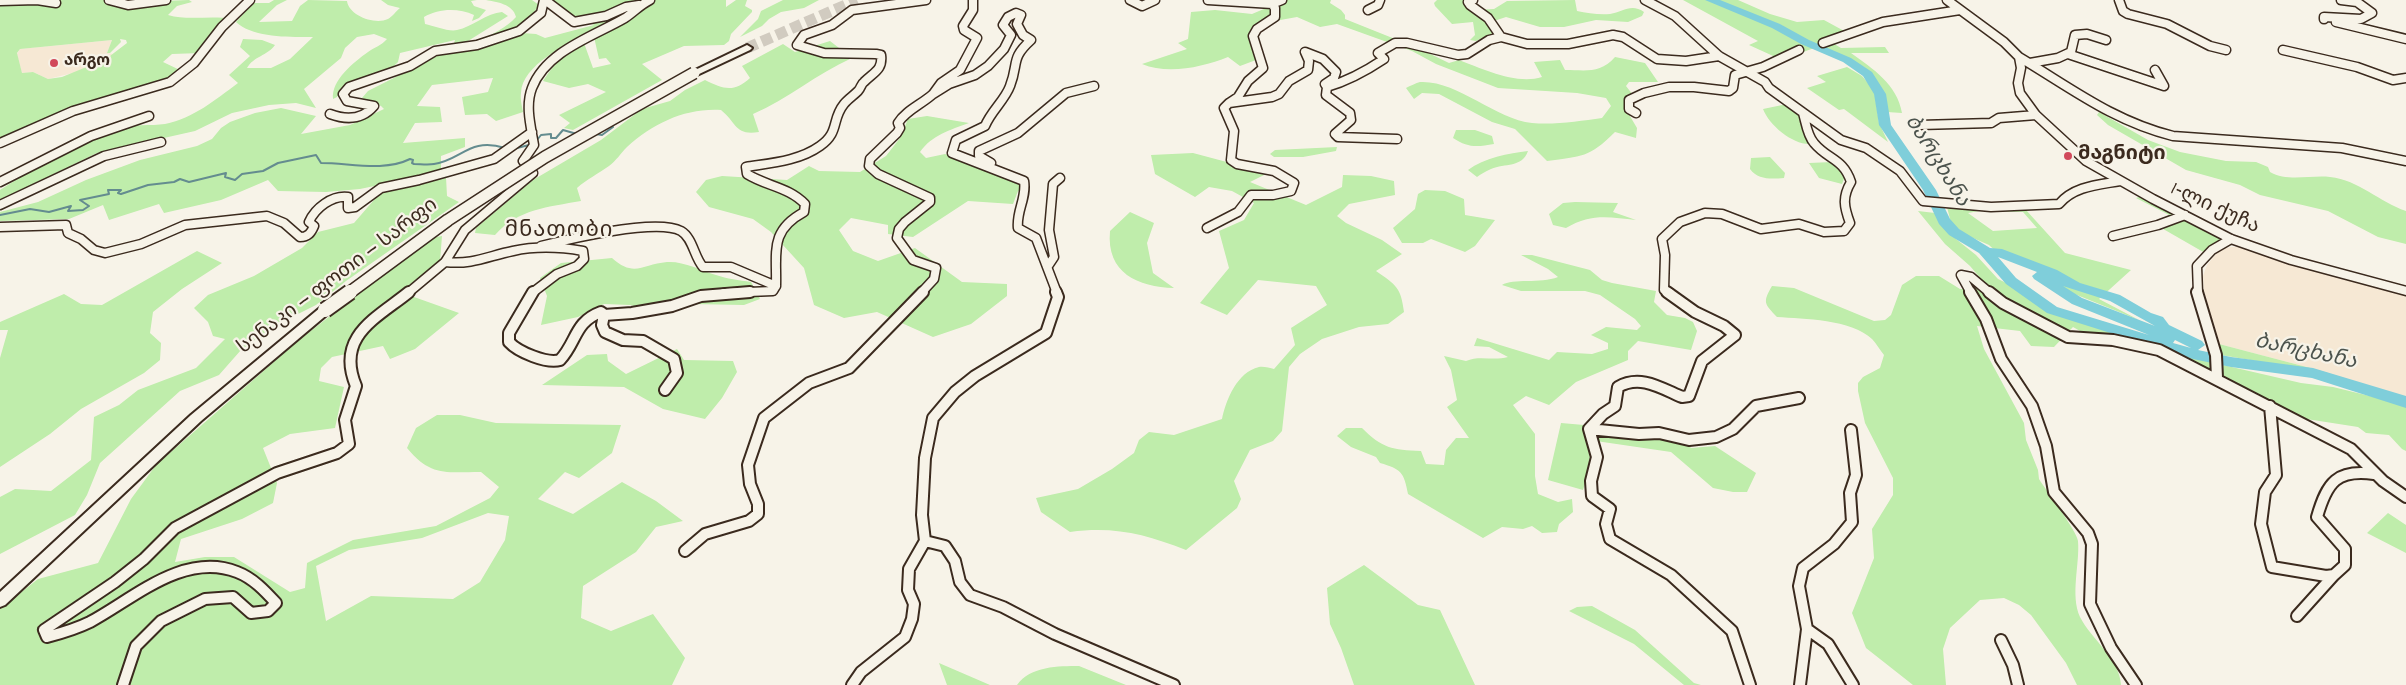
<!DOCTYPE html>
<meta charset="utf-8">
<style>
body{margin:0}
canvas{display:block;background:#f7f3e8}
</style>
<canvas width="2406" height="685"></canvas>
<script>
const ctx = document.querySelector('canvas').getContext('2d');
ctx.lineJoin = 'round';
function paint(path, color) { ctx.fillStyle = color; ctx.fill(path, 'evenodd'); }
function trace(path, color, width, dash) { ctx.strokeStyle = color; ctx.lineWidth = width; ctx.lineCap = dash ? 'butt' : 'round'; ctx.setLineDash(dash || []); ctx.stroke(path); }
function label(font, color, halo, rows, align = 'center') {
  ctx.font = font + ' Dekko,"Noto Sans Georgian",sans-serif'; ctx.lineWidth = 4.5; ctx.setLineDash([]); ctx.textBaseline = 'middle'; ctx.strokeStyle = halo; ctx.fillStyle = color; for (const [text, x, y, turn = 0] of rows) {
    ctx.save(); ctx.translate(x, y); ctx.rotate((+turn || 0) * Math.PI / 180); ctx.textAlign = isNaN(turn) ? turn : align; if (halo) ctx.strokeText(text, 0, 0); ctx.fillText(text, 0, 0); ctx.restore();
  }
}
paint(new Path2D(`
 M112 40 107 53 113 54 81 71 48 79 33 72 22 73 17 54 20 49Z
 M2231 247H2242L2406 293V398L2318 370 2219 344 2204 292 2203 276 2207 265 2220 249Z`), '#f6e8d4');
paint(new Path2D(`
 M0 0H109L112 3 189 0 192 2 177 6 168 15C188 21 211 15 232 19L201 53 172 54 163 62 184 72 178 77 103 101 0 146ZM120 39 126 40 127 43 106 59 62 77 48 79 33 72 22 73 17 53 20 49 112 40 107 53H110L121 42Z
 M274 0H287L277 5 259 22 292 21 300 6 308 0 347 1C349 16 375 25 388 19 392 17 396 11 400 8L388 5 381 0H477L471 1 474 6 486 10 479 18 472 21 474 15C459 8 439 8 424 17L425 24C434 26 449 32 457 30 472 27 487 13 502 12L508 16 460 46H453L455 40 400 53 398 62 394 66 344 86 337 97 333 99C331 80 354 62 368 52 375 47 381 46 387 39L374 34 357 37 345 48 341 58 304 89 316 108 296 103 269 105 232 113 195 131 97 153 0 200V190C37 166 78 143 119 128 133 124 151 126 165 124 194 118 215 100 238 83L229 75 250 56 240 47 243 39 262 40 275 45C267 56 254 56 247 68H271L290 59 313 37C289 37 253 38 236 22L253 3H269Z
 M486 0H532L539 5C525 28 504 34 480 43 491 33 507 28 516 17 513 4 497 2 486 0Z
 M553 0H639L635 2 632 7 656 0H726V7L736 0H747L745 6 752 10V12L731 34 729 41 724 45 684 46 642 64 662 80 573 130 564 128 570 123 559 115 606 92 588 84 569 88 543 81C554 63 565 54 584 43L593 68 611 64 606 58 599 59 594 37 588 33C567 44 522 65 521 93 520 99 522 106 523 112L496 121 487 114 465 115 462 97 488 92 493 78 432 85 417 106 440 107 442 122 415 123 403 143 465 138V147L441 156V172L360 189 326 192 278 191 268 180 221 200 164 213 159 204 109 220 103 205 69 219 0 221V212L38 202 86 180 140 160 197 146 212 139 221 128 230 122 255 113 281 108 316 116 301 134 350 125 384 109 381 106 362 98 368 91 445 52 486 47 522 33 536 34 545 38 594 25 586 21 576 22Z
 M783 0H819L804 8 781 12 769 19 762 26 740 37 758 19 761 11Z
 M1285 0H1331L1330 3 1341 10 1345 15V19L1420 49 1449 63 1459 60C1483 69 1516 85 1542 77L1534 62 1560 60 1565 70C1586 70 1600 74 1615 57L1645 63 1658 82H1629L1626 86 1633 95 1626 98 1624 106 1637 128 1636 138 1615 132C1589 158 1582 156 1547 161L1515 129 1492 122 1439 94 1422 93 1414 99 1406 88C1410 86 1416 83 1420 82 1457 80 1495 119 1532 123 1555 125 1580 121 1602 118L1611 106 1606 98 1577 93 1498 88 1436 64 1412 51 1337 24 1320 27 1297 17 1258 24 1249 35 1256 60 1240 66 1228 57C1203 67 1168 75 1142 64L1187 49 1178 43 1188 39 1191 12 1215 10 1252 14Z
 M1437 0H1464V3L1474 10 1494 9 1507 1 1575 0 1577 11C1587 13 1599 15 1610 14 1623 12 1631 3 1644 12L1642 16 1628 22 1596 20 1564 27H1540L1506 17 1488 23 1493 33 1476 41 1470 40 1475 35 1473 22 1452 24 1435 6 1434 3Z
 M1683 0H1707L1772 26 1814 48 1782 60 1749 45 1758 41Z
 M1717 0H1738L1770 14 1797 22 1824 20 1846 32 1826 39 1841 48 1885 47 1889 53H1851C1873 69 1897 84 1902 113L1887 112C1884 93 1878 79 1864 67L1801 38 1781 25Z
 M830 41 852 58C816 74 788 99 753 114L759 132C735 136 737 123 721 110 685 108 654 123 627 147 621 153 616 161 609 166 598 174 587 179 577 188L581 201C548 207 518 209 495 235L475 233 476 228 533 180 601 140 642 109 670 101 685 90 705 80C723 89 734 93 750 78L742 66 783 44 795 52Z
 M1847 67 1862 76 1874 90 1879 123 1888 142 1844 109 1839 110 1807 88 1826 82 1817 76Z
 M1787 104 1797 111 1809 144C1792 144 1769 125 1763 109Z
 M2099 112 2148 140 2180 152 2226 161 2256 162 2268 167 2270 172C2287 182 2310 175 2330 177 2359 180 2379 202 2406 211V244L2378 237 2328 211 2260 195 2240 185 2186 170 2108 125 2097 115Z
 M927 116 969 123C950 130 932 135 920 152L926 158 945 154 1019 182 1023 190 1018 191 1013 204 968 201 913 237 888 234V225L851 218 839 230 853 251 878 261 915 248 962 282 1007 284V296L971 324 933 337 877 312 844 318 814 305 804 268 771 232 753 219 709 207 696 192 706 180 722 176 787 180 809 166 819 171 860 172 886 156 900 138 908 119Z
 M1456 130H1475L1492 136 1494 144C1477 147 1468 148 1453 138Z
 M1337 147 1336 151 1303 157H1274L1270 154 1275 150Z
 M1528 151C1522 168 1505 163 1491 169 1486 171 1481 174 1477 177L1468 170C1484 158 1509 153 1528 151Z
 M1193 153 1268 173 1250 182 1306 205 1342 187 1343 175 1371 176 1394 181 1395 195 1349 204 1337 216 1346 223 1382 240 1402 254 1376 271C1396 285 1401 287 1404 312L1388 324 1359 327 1322 339 1300 354 1289 367 1282 431 1273 441 1250 450 1234 481 1241 499 1237 508 1186 550C1145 534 1114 526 1070 532L1041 512 1036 498 1078 489 1112 469 1134 453 1139 440 1149 432 1174 435 1222 419C1226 400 1237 372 1259 367 1263 366 1270 368 1274 369L1295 345 1291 328 1327 305 1316 286 1258 280 1227 315 1200 303 1229 268 1219 231 1244 220 1254 203 1232 191 1209 187 1195 197 1155 174 1151 155Z
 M1770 157 1785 173 1784 178C1771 179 1758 180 1750 169L1751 158Z
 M1832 162 1841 168 1845 176 1842 184 1819 178 1809 163Z
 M446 177 447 196 459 202 346 281 316 305 276 325 241 350 219 375 180 391 100 463 87 495 75 515 0 554V497L15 489 51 491 91 460 94 417 119 405 138 390 196 368 225 339 213 336 208 322 194 308 208 295 254 276 302 248 318 232 354 223 380 193Z
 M1425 190 1445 191 1464 199 1465 215 1495 220 1475 246 1465 252 1431 239 1423 243H1402L1393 228 1415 209 1418 194Z
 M2142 196 2224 238 2205 253 2158 226 2177 219 2136 198Z
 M1575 202 1618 203 1613 212 1636 220C1609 217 1591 213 1566 228L1553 225 1549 214 1563 203Z
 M1947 207 2026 210 2065 253 2131 270 2099 299 2139 320 2072 293 2034 269 2002 257 1989 245 1966 235 1951 223ZM1979 211 2023 212 2037 228 1993 231 1968 213Z
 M1918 211 1935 213 1956 239 1976 255 1998 279 2021 290 2053 314 2134 337 2197 359 2301 383 2333 387 2382 399 2406 407V451L2402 449 2389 435 2366 433 2358 427 2300 418 2187 360 2127 346 2103 344 2073 327 2054 347 2031 346 2020 331 1977 326 1984 349 2024 423 2026 440 2038 470 2039 479C2046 490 2077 531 2078 541 2080 564 2070 595 2080 617 2091 639 2120 659 2121 685H2077L2066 663 2031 615 2019 605 2004 598 1980 600 1950 628 1943 649 1946 685H1913L1866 648 1852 613 1874 558 1872 529 1893 495V478L1865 423 1858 391V383L1863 377 1880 368 1884 355C1880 350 1876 343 1872 339 1851 319 1804 319 1777 317 1765 304 1762 303 1772 286L1794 288 1874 321 1885 320 1891 315 1902 285 1916 276H1939L1960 289 1988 287 1970 266 1945 244Z
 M1130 212 1154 223 1147 243 1153 273 1174 288C1138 287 1106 273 1110 231Z
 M442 236 440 261 400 292 459 313 415 349 390 359 383 346 332 357 321 368 319 381 344 387 335 428 290 434 263 448 277 483 273 503 242 519 181 539 175 562 205 557H234L290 592 305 588 307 563 353 540 436 526 490 498 499 487 481 472C446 472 431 477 407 448L416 428 437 415H460L496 423 621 425 612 453 579 478 565 472 538 499 573 514 622 482 656 501 683 521 656 527 636 552 583 586 581 618 611 631 653 614 685 658 672 685H0V609L38 579 98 563 131 499 156 465 299 340 431 238ZM488 513 509 516 505 540 480 582 453 599 371 596 326 621 316 566 349 550 422 538Z
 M197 251 222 263 182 289 153 312 150 333 161 343 160 360 144 373 81 409 50 434 0 467V358L8 330H0V322L64 294 81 304 102 305Z
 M1521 255H1532L1590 270 1602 280 1612 283 1656 291 1654 302 1667 315 1685 318 1693 322 1697 331 1691 350 1638 341 1628 351V360L1576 382 1549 405 1526 396 1513 405 1535 434V476L1538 494 1558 502 1572 499 1573 512 1559 524 1557 532 1542 533 1532 526 1523 529 1502 527 1483 538 1408 494C1404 472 1401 469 1380 463L1376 457 1351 447 1337 436 1346 428H1362C1382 448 1392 450 1421 451L1426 464 1444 465 1446 450 1456 438H1469L1447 407 1457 400 1451 370 1444 356 1466 361C1479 355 1493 361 1508 357L1489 347 1474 346 1477 338 1549 360 1557 352 1592 354 1608 349V343L1591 335 1606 327 1637 330 1641 326 1635 319 1600 295 1585 291H1521L1502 285C1513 278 1540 284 1558 277L1548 269Z
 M612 258C634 278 643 264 667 262 684 261 700 270 716 275 727 279 739 280 751 282L760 299 744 305 691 304 666 314 630 305 604 304 578 317 541 325 547 296 540 278 561 263Z
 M2219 344 2318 370 2363 384 2309 370 2221 355Z
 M677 349 684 360 733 361 737 372 722 398 705 419 663 409 624 387 542 385 587 355 607 354 608 361 626 374Z
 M1561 423 1584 425 1590 457 1588 474 1583 490 1548 480Z
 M1593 433 1659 436 1685 441 1691 448 1715 446 1756 473 1747 492H1733L1713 488 1671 452 1596 441Z
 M2388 513 2406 525V553L2367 533Z
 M1364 565 1418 605 1440 610 1475 685H1354L1341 648 1330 624 1327 588Z
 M1592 606 1635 630 1694 683 1701 685H1684L1634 644 1569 611 1577 607Z
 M939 663 990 685H947Z
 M1079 666 1126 685H1017C1030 666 1059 666 1079 666Z`), '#bfedab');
trace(new Path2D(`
 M596 134 602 135 613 127
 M537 140 541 135 551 134V138H556L563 130 577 134
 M513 149 533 144
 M0 215 30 209 49 212 71 206 68 211 83 210 89 206 80 200 109 194 108 190H121L118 193 121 194 148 185 174 182 180 179 189 182 226 173 225 177 235 180 242 174 263 171 278 163 316 155 321 163C350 163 384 172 410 159L413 160 412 163 414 164C420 164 428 165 434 164 462 160 469 137 505 148`), '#648c8f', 2);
paint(new Path2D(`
 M1705 0H1720L1780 24 1809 40 1851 58 1872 72 1886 94 1891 125 1936 190 1950 219 1959 229 1990 248 2002 249 2057 270 2080 283 2120 295 2151 313 2163 317 2169 325 2202 341 2205 345 2198 350 2231 357 2313 368 2406 396V408L2312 378 2231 367 2193 359 2047 313 2006 284 1979 253 1949 235 1939 224 1923 190 1879 125 1874 94 1863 76 1843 62 1801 44 1772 28ZM1998 257 2037 272 2032 276 2034 279 2072 304 2149 335 2057 307 2016 278ZM2063 286 2110 301 2155 326 2082 298ZM2175 340 2191 348 2173 343Z`), '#7fceda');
trace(new Path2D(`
 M747 48 857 0`), '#d1cbc0', 11, [11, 5]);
const minorFar1 = new Path2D(`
 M37 0 56 3
 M109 0 128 5 166 0
 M545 0 574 22 606 16 626 7 639 5
 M973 0V10L963 26 964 30 977 38 960 70 941 83 933 94 949 84 975 75 988 66 1004 49 1011 35 1003 25 1008 17 1016 13 1021 15 1017 24 1023 35 1031 40C1010 59 1019 63 1010 86 1005 100 991 111 985 126L956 140 952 153 1024 181C1027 198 1016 211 1018 228L1036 238 1057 293
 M1130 0 1142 6 1155 0
 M1208 0 1272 4 1282 0
 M1473 0 1468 2 1470 5 1488 18 1501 37
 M1645 0 1675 16 1719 56 1765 82 1769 88 1841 140 1866 148 1900 171 1923 201 1991 207 2059 204C2074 186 2098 185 2120 181
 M1947 0 2004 42 2019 57 2021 68 2018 83 2020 93 2036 115 2086 161 2153 199 2231 239 2291 260 2406 291
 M2119 0 2123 11 2128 14 2167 24 2210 46 2226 50
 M0 1 37 0
 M1368 10 1378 5 1380 0
 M2324 19V17L2361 19 2372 13 2357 2 2341 0
 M2336 22 2406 39
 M1823 43 1883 22 1960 10
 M2283 50 2357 67 2393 80 2406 78
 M2068 54 2164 86 2155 70
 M2019 57C2071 88 2113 121 2173 136L2342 148 2406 161
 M2030 63 2058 58 2071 52 2075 35 2087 34 2106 40
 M1327 87 1326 95 1350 113 1351 120 1335 134 1338 137 1397 139
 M1229 103 1238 97 1248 81 1263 68 1253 36 1257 29 1275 17V8L1272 4
 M1636 113 1629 109V100L1644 93 1669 87H1694L1729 91 1733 88 1735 75 1763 67 1799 50
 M330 114C346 120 362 120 374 106L347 101 343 94 349 87 410 66 435 51 477 45 519 31 541 13 544 0
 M1920 125 1991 123 1999 118 2036 115
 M0 143 73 111 170 82 194 63 222 27 250 0
 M991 163 979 156V151L1018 133 1066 93 1094 86
 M0 182 91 136 149 116
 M0 205 104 156 161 142
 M0 227 66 225 68 233 81 239 94 250 105 253 141 244 185 225 267 216 284 223 300 237C308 237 311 233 314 226L309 222C315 208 332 195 348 197V208L355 207 381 188 419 180 494 159 532 132
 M1207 228 1238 212 1251 195H1273L1291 191 1294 183 1274 171 1237 164 1231 160 1234 131 1224 108 1229 103 1272 97 1279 94 1289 81 1308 70 1309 61 1305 52 1323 59 1336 72 1334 78 1325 84 1327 87C1348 81 1366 71 1384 59L1378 53 1395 43H1407L1458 55 1467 54 1489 40 1501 37 1527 44H1568L1613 35 1623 37 1657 59 1686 61 1719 56
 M2113 236 2158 225 2185 215
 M541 246C569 239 657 218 681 231 693 238 694 257 703 267H731L776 286 773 291 724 293
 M445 262C473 265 488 256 513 251 536 246 560 247 583 251L584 259 577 266 557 274 532 293
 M1048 266 1054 257 1049 230 1053 184 1060 178
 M776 286C777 252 769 231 804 212L805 204C789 187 766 186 747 174L746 167C771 163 799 161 820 146 840 132 831 120 844 104 848 99 853 96 858 91 861 88 861 84 864 82 874 72 883 70 881 55L876 54 824 53 797 45 804 35 832 25 852 10 926 0
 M408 293 445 262 465 230 533 173 523 161 534 145C531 127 525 106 532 88 546 51 594 36 625 18 634 12 640 5 650 0
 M921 293 934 279 936 268 913 260 897 238 899 229 905 222 930 202V198L878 174 869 166 870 159 897 133 900 128 898 123C905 111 922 104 933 94
 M1670 293 1664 290 1665 255 1662 239 1680 222 1705 213 1722 214 1761 229 1799 224 1824 232 1844 231 1850 223C1844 207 1842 197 1851 182 1843 158 1828 160 1814 143 1807 135 1806 123 1803 113
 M1971 293 1961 275 1971 277 1990 293
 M2198 293 2197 266 2212 250 2231 239`);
const minor = new Path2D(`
 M533 292 509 333V342C518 352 547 364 560 360 577 342 574 322 601 312L604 315 602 325 605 332 623 340 643 341 674 359 677 373 665 390
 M1667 292 1695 312 1724 326 1735 335 1702 361 1689 396 1682 397C1661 388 1640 374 1618 387L1615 406 1603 414 1589 429 1597 457 1591 481 1592 496 1610 509 1606 524 1610 539 1671 575 1732 631 1750 685
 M1970 292 1986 319 2001 359 2032 406 2046 446 2054 492 2088 533 2092 544 2090 604 2111 648 2136 685
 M1989 292 2003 303 2068 337 2113 340 2159 350 2351 449 2383 481 2406 497
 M2197 292 2216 355 2217 378
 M604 315 632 313 672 306 701 296 750 292
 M2270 406 2276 475 2265 492 2261 524 2272 567 2326 576 2334 575 2345 565V549L2317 517C2327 482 2337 469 2374 474
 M1589 429 1639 434 1659 433 1689 440 1716 437 1733 429 1756 406 1799 398
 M925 541 945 546 955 561 960 582 970 595 1003 607 1055 634 1174 685
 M685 551 705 534 749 521 758 514V504L750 484 748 465 764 418 809 383 849 368 923 292
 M2297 616 2334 575
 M1807 629 1828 644 1853 685
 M2001 640 2013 665 2018 685
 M123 685 136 646 161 621 205 599 233 597 251 613 268 611 276 603C265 591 253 578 237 572 184 551 133 599 90 622 76 629 62 633 47 637L44 630 115 582 144 559 175 528 277 473 337 453 349 444 345 420 356 386C335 336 377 318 409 292
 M852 685 861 672 905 637 912 619 914 604 908 590 909 569 925 541 922 515 925 458 933 418 955 392 975 376 1046 333 1058 297 1056 292
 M1800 685 1807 629 1799 586 1803 568 1834 544 1852 522 1850 493 1856 475 1851 430`);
const highway = new Path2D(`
 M747 45 752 48 750 50 697 75H691L689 73Z
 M325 306 329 307 331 310 329 313 201 421 5 605 0 607V592L191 415 321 307Z`);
trace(minorFar1, '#3b2a1e', 11);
trace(minor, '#3b2a1e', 14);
trace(highway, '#3b2a1e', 4);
trace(minorFar1, '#f7f3e8', 8);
trace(minor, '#f7f3e8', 10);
paint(highway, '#f7f3e8');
const highwayBridgeFar1 = new Path2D(`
 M349 293 448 220 545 157 694 73`);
const highwayBridge = new Path2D(`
 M325 310 350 292`);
trace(highwayBridgeFar1, '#3b2a1e', 14, []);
trace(highwayBridge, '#3b2a1e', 18, []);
trace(highwayBridgeFar1, '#f7f3e8', 11);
trace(highwayBridge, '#f7f3e8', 14);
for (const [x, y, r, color] of [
 [54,63,5,"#d1495b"],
 [2068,156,5,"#d1495b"]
]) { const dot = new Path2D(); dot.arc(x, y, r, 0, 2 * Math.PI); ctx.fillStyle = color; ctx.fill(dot); trace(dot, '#f7f3e8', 2); }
label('bold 16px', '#3b2a1e', '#f7f3e8', [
 ["არგო",64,63]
], 'left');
label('bold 20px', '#3b2a1e', '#f7f3e8', [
 ["მაგნიტი",2078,156]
], 'left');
label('20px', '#3b2a1e', '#f7f3e8', [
 ["1-ლი ქუჩა",2214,210,25],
 ["სენაკი — ფოთი — სარფი",339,278,-37]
]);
label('italic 21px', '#4c534d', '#f7f3e8', [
 ["ბარცხანა",1935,162,58],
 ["ბარცხანა",2305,354,12]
]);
ctx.letterSpacing = '1px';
label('22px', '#3b2a1e', '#f7f3e8', [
 ["მნათობი",559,233]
]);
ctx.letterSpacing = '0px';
</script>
